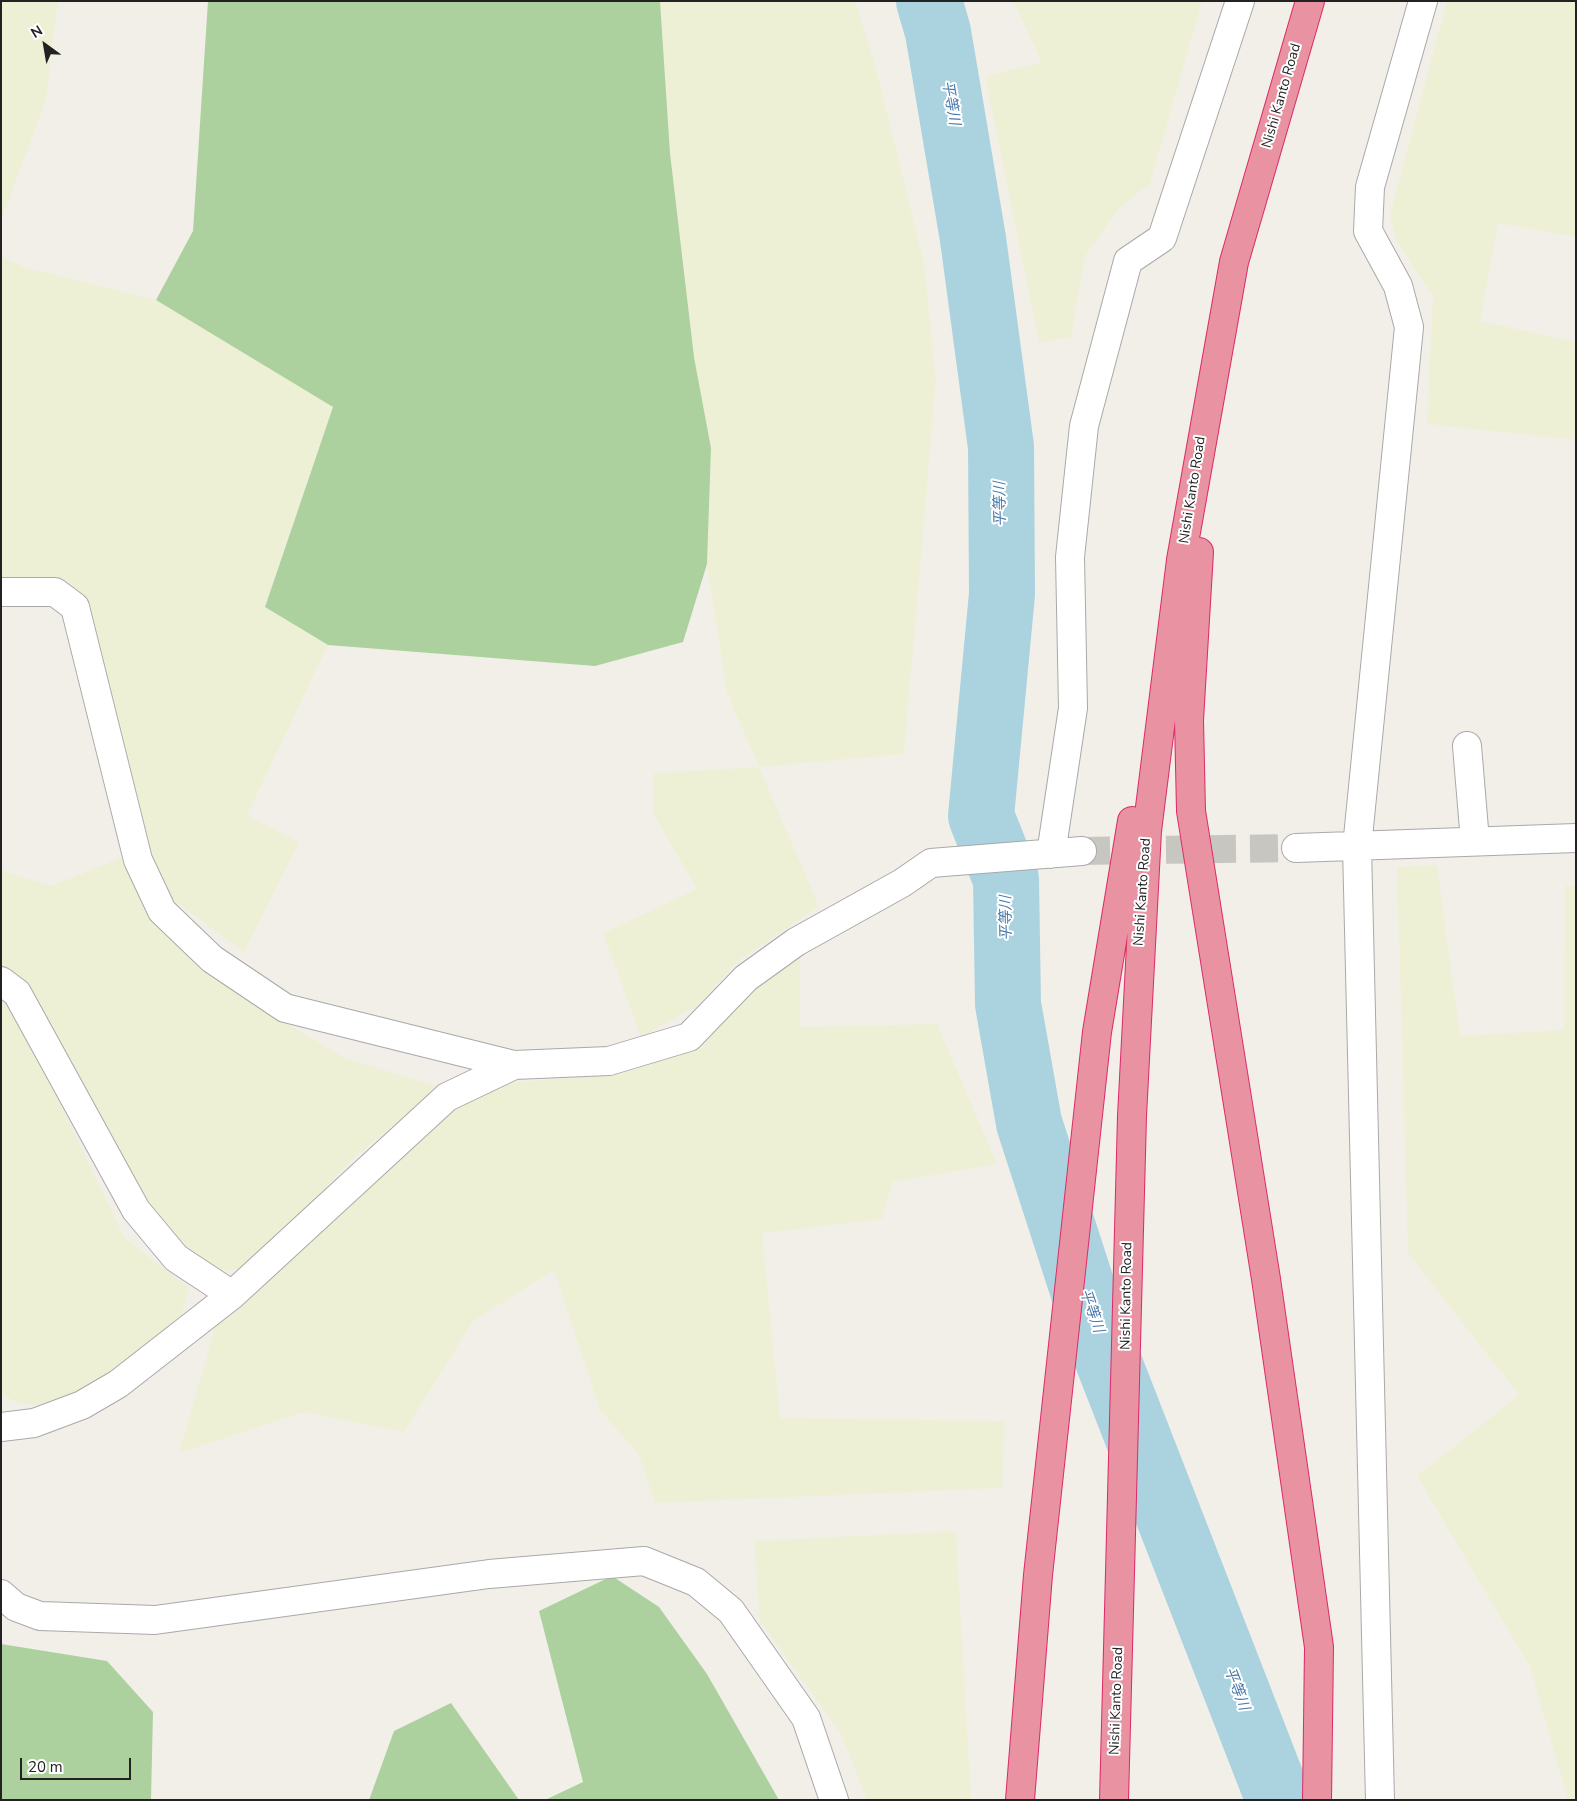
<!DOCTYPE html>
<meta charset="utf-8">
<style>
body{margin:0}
#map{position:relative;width:1577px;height:1801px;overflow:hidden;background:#f2efe9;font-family:"Nunito Sans",sans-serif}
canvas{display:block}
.frame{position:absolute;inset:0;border:2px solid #222;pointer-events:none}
.north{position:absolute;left:20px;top:20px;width:50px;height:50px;-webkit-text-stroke:4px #fff;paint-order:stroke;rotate:328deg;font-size:14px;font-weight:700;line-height:20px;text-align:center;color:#222}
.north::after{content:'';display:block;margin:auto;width:18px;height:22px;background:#222;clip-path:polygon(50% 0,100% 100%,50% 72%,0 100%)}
.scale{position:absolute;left:20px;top:1758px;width:111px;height:22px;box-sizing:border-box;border:2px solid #222;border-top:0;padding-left:6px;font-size:15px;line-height:18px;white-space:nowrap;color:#222;-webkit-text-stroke:4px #fff;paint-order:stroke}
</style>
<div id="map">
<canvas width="1577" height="1801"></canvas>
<div class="frame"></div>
<div class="north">N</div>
<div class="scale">20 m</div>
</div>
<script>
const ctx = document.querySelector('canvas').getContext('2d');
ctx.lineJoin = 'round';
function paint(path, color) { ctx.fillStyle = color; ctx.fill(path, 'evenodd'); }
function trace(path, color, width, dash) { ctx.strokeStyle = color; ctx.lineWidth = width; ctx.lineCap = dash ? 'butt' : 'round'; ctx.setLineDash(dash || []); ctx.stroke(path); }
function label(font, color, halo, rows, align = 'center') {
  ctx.font = font + ' "Nunito Sans","Noto Sans JP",sans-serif'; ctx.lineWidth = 4; ctx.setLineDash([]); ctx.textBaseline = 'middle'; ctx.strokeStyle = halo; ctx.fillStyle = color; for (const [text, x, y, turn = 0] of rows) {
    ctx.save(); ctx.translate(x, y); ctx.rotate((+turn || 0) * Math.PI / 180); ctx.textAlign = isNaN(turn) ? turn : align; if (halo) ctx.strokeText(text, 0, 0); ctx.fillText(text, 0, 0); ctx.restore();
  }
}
paint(new Path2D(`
 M1 1H58L46 100 1 221Z
 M660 1H855L875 64 924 263 936 381 904 754 759 767 819 906 737 962 698 1005 641 1037 603 933 697 889 654 815V773L759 767 727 693 707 564 711 448 694 357 670 153Z
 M1013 1H1202L1150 184 1119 208 1085 256 1071 337 1039 343 985 76 1042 62Z
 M1447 1H1576V237L1498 223 1480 321 1576 342V440L1427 424 1433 296 1396 240 1390 215Z
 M1 257 27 268 156 300 333 407 265 606 328 645 247 815 299 842 244 952 168 896 144 856 100 645 87 602 58 579 1 585Z
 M125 856 152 921 257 1006 345 1058 439 1087 355 1157 248 1268 215 1272 169 1234 119 1159 41 1010 8 969 1 966V870L51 886Z
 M1437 865 1460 1036 1564 1030 1565 886H1576V1800H1568L1530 1667 1417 1476 1519 1395 1408 1253 1397 867Z
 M800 951V1027L937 1024 997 1164 892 1182 882 1219 762 1233 780 1418 1005 1421 1002 1488 655 1503 639 1455 600 1410 554 1270 473 1321 404 1432 304 1412 179 1453 218 1317 449 1107 495 1084 624 1073 700 1048 768 971Z
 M1 998 15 1008 124 1237 189 1288 181 1317 86 1389 51 1405 20 1404 1 1394Z
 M956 1531 971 1800H867L841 1734 760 1621 754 1541Z`), '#eef0d5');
paint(new Path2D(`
 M208 1H660L670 153 694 357 711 448 707 564 683 642 595 666 328 645 265 607 333 407 156 300 193 231Z
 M612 1576 659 1607 707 1674 779 1800H545L583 1782 539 1611Z
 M1 1644 107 1661 153 1712 151 1800H1Z
 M451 1703 519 1800H369L394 1731Z`), '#add19e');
trace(new Path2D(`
 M929 1 938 32 973 239 1001 447 1002 594 981 816 1006 879 1008 1004 1029 1123 1095 1327 1279 1800`), '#aad3df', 66);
trace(new Path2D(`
 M1082 851 1296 848`), '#c8c6c1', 28, [28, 14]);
const minor = new Path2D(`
 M1 592H55L75 607 138 860 162 911 212 959 285 1008 514 1065
 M1467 746 1475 841
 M1296 848 1576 838
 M1051 854 1073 708 1070 557 1084 426 1128 261 1162 238 1240 1
 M1 981 17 993 136 1210 176 1258 232 1295
 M1 1427 34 1423 82 1405 118 1384 232 1295 447 1097 514 1065 609 1061 689 1037 746 978 796 942 902 883 931 863 1082 851
 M1 1594 16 1607 40 1616 155 1620 489 1574 644 1561 696 1582 731 1611 806 1718 834 1800
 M1380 1800 1357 847 1409 327 1398 286 1368 231 1370 187 1423 1`);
const highway = new Path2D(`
 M1199 552 1189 720 1191 811 1266 1279 1319 1647 1317 1800
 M1020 1800 1038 1575 1097 1032 1132 821
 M1114 1800 1132 1116 1147 831 1181 560 1234 262 1310 1`);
trace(minor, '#a9a9a9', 30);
trace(highway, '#dc2a67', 30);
trace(minor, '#fff', 28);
trace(highway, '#e892a2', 28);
label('14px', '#222', '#fff', [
 ["Nishi Kanto Road",1282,96,-74],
 ["Nishi Kanto Road",1193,490,-81],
 ["Nishi Kanto Road",1143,892,-86],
 ["Nishi Kanto Road",1127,1296,-89],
 ["Nishi Kanto Road",1117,1701,-88]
]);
label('italic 15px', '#4a7aab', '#fff', [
 ["平等川",950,103,80],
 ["平等川",1001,504,-91],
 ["平等川",1007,918,-91],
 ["平等川",1091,1311,71],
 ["平等川",1236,1689,69]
]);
</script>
